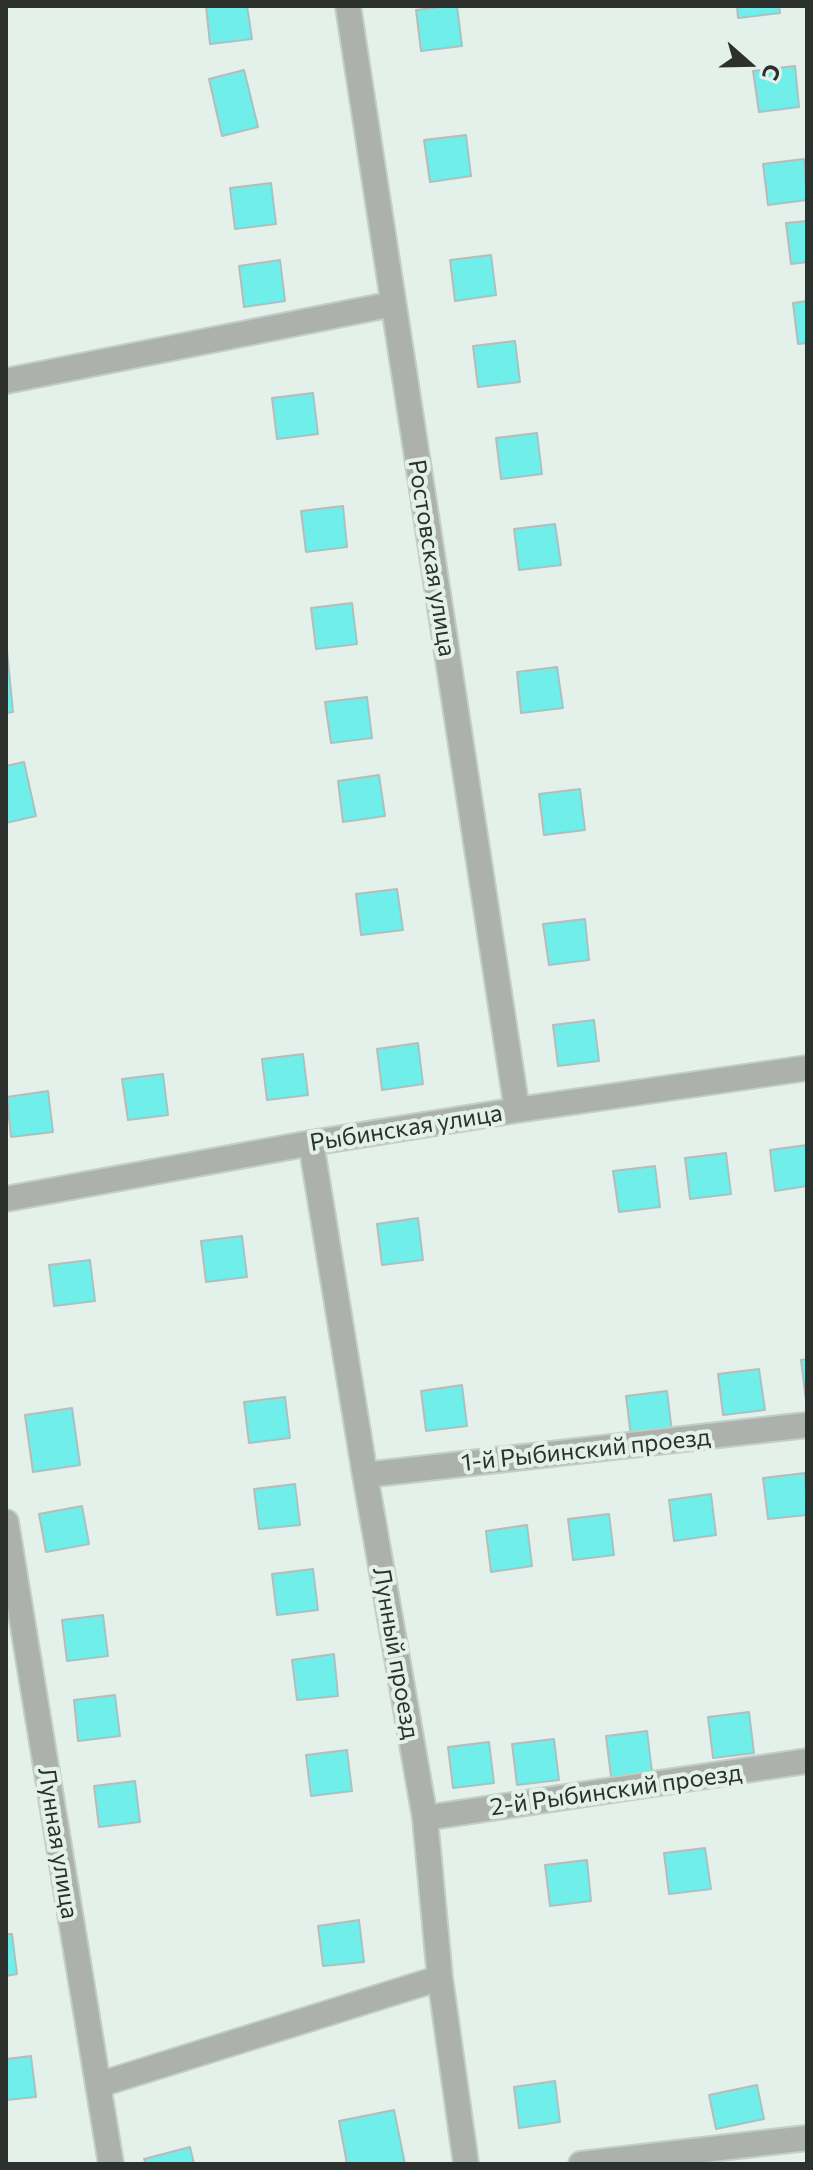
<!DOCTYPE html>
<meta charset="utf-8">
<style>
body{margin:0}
#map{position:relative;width:813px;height:2170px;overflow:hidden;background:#e3f1ea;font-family:Commissioner,sans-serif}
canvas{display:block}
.frame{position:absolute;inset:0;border:8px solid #2c312e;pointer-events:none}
.north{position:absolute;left:709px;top:24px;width:80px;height:80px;-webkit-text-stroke:6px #e3f1ea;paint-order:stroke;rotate:110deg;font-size:22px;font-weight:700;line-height:32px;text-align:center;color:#2c312e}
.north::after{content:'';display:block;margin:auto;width:28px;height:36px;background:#2c312e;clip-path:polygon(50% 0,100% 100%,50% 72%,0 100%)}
</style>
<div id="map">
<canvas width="813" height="2170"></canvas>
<div class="frame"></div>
<div class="north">С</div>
</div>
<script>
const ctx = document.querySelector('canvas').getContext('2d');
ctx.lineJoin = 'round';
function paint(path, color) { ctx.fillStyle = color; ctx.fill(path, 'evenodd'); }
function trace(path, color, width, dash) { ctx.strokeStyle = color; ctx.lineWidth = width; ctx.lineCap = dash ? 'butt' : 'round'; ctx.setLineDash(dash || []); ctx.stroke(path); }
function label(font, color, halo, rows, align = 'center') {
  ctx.font = font + ' Commissioner,sans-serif'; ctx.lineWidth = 8; ctx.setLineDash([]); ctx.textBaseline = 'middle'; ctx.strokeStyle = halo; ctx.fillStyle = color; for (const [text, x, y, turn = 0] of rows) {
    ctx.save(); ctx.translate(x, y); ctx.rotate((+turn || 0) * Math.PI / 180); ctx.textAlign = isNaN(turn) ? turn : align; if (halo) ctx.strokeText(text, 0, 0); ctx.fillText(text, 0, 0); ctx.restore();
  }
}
const building = new Path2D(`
 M206 6H247L252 39 210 44Z
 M448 6H457L462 46 421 51 416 10Z
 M737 6H779L780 13 738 18Z
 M795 66 799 107 759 112 753 71Z
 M244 70 258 127 222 136 209 79Z
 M466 135 471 176 430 182 424 140Z
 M804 159 807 200 768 205 763 164Z
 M271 183 276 224 235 229 230 188Z
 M807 221V262L791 264 786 223Z
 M491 255 496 295 455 301 450 260Z
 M280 260 285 301 244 307 239 266Z
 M807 301V343L798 344 793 303Z
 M515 341 520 382 478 387 473 346Z
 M313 393 318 434 277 439 272 398Z
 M537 433 542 474 501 479 496 438Z
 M343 506 347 547 306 552 301 511Z
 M555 524 561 565 519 570 514 529Z
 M352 603 357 644 316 649 311 608Z
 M6 640 13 712 6 713Z
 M557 667 563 708 521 713 517 672Z
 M367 697 372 738 331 743 325 702Z
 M24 762 36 816 6 823V766Z
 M379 775 385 816 343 822 338 781Z
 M580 789 585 830 544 835 539 794Z
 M397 889 403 930 361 935 356 894Z
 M585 919 589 960 549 965 543 924Z
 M594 1020 599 1061 558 1066 553 1025Z
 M418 1043 423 1084 382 1090 377 1049Z
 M303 1054 308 1095 267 1100 262 1059Z
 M163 1074 168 1115 128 1120 122 1079Z
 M48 1091 53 1132 11 1137 7 1097Z
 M807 1145V1186L775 1191 770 1150Z
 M726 1153 731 1194 690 1199 685 1158Z
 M655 1166 660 1207 619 1212 613 1171Z
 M418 1218 423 1260 382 1265 377 1224Z
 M242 1236 247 1277 206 1282 201 1241Z
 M90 1260 95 1301 54 1306 49 1265Z
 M807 1359V1401H806L801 1360Z
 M759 1369 765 1410 723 1415 718 1374Z
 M462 1385 467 1426 426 1431 421 1391Z
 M667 1391 672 1432 631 1437 626 1396Z
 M285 1397 290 1438 249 1443 244 1402Z
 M72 1408 80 1465 33 1472 25 1415Z
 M805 1473 807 1515 768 1519 763 1478Z
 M295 1484 300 1525 259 1529 254 1489Z
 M711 1494 716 1535 674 1541 669 1500Z
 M82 1506 89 1544 46 1552 39 1514Z
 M609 1514 614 1555 573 1560 568 1519Z
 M527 1525 532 1566 491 1572 486 1531Z
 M313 1569 318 1610 277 1615 272 1574Z
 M103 1615 108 1656 67 1661 62 1620Z
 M334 1654 338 1696 297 1700 292 1660Z
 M115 1695 120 1736 78 1741 74 1700Z
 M749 1712 754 1753 713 1758 708 1717Z
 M647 1731 652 1772 611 1777 606 1736Z
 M554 1739 559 1780 517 1785 512 1744Z
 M489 1742 494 1783 453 1788 448 1747Z
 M347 1750 352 1791 311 1796 306 1755Z
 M135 1781 140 1822 99 1827 94 1786Z
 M705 1848 711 1889 669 1894 664 1853Z
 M587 1860 591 1901 550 1906 545 1865Z
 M359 1920 364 1962 323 1966 318 1926Z
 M6 1934H12L17 1974 6 1976Z
 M31 2056 36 2097 6 2100V2059Z
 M555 2081 560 2122 519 2128 514 2087Z
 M757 2085 764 2119 716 2129 709 2095Z
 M394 2110 405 2164H347L339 2121Z
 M190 2147 194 2164H146L144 2159Z`);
paint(building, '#70eeea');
trace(building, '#b0bfbe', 2);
const street = new Path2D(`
 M348 6 517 1110
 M6 381 393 304
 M311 1143 365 1475 425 1818 440 1978 466 2164
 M6 1199 311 1143 517 1110 807 1068
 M365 1475 807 1425
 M6 1522 111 2164
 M425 1818 807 1761
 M98 2085 440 1978
 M581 2164 807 2138`);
trace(street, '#c2cec8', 28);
trace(street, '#adb1ac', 24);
label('24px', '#2c312e', '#e3f1ea', [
 ["Ростовская улица",432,558,81],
 ["Рыбинская улица",406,1128,-9],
 ["1-й Рыбинский проезд",586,1450,-6],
 ["Лунный проезд",396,1653,80],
 ["2-й Рыбинский проезд",616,1790,-8],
 ["Лунная улица",58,1843,81]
]);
</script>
